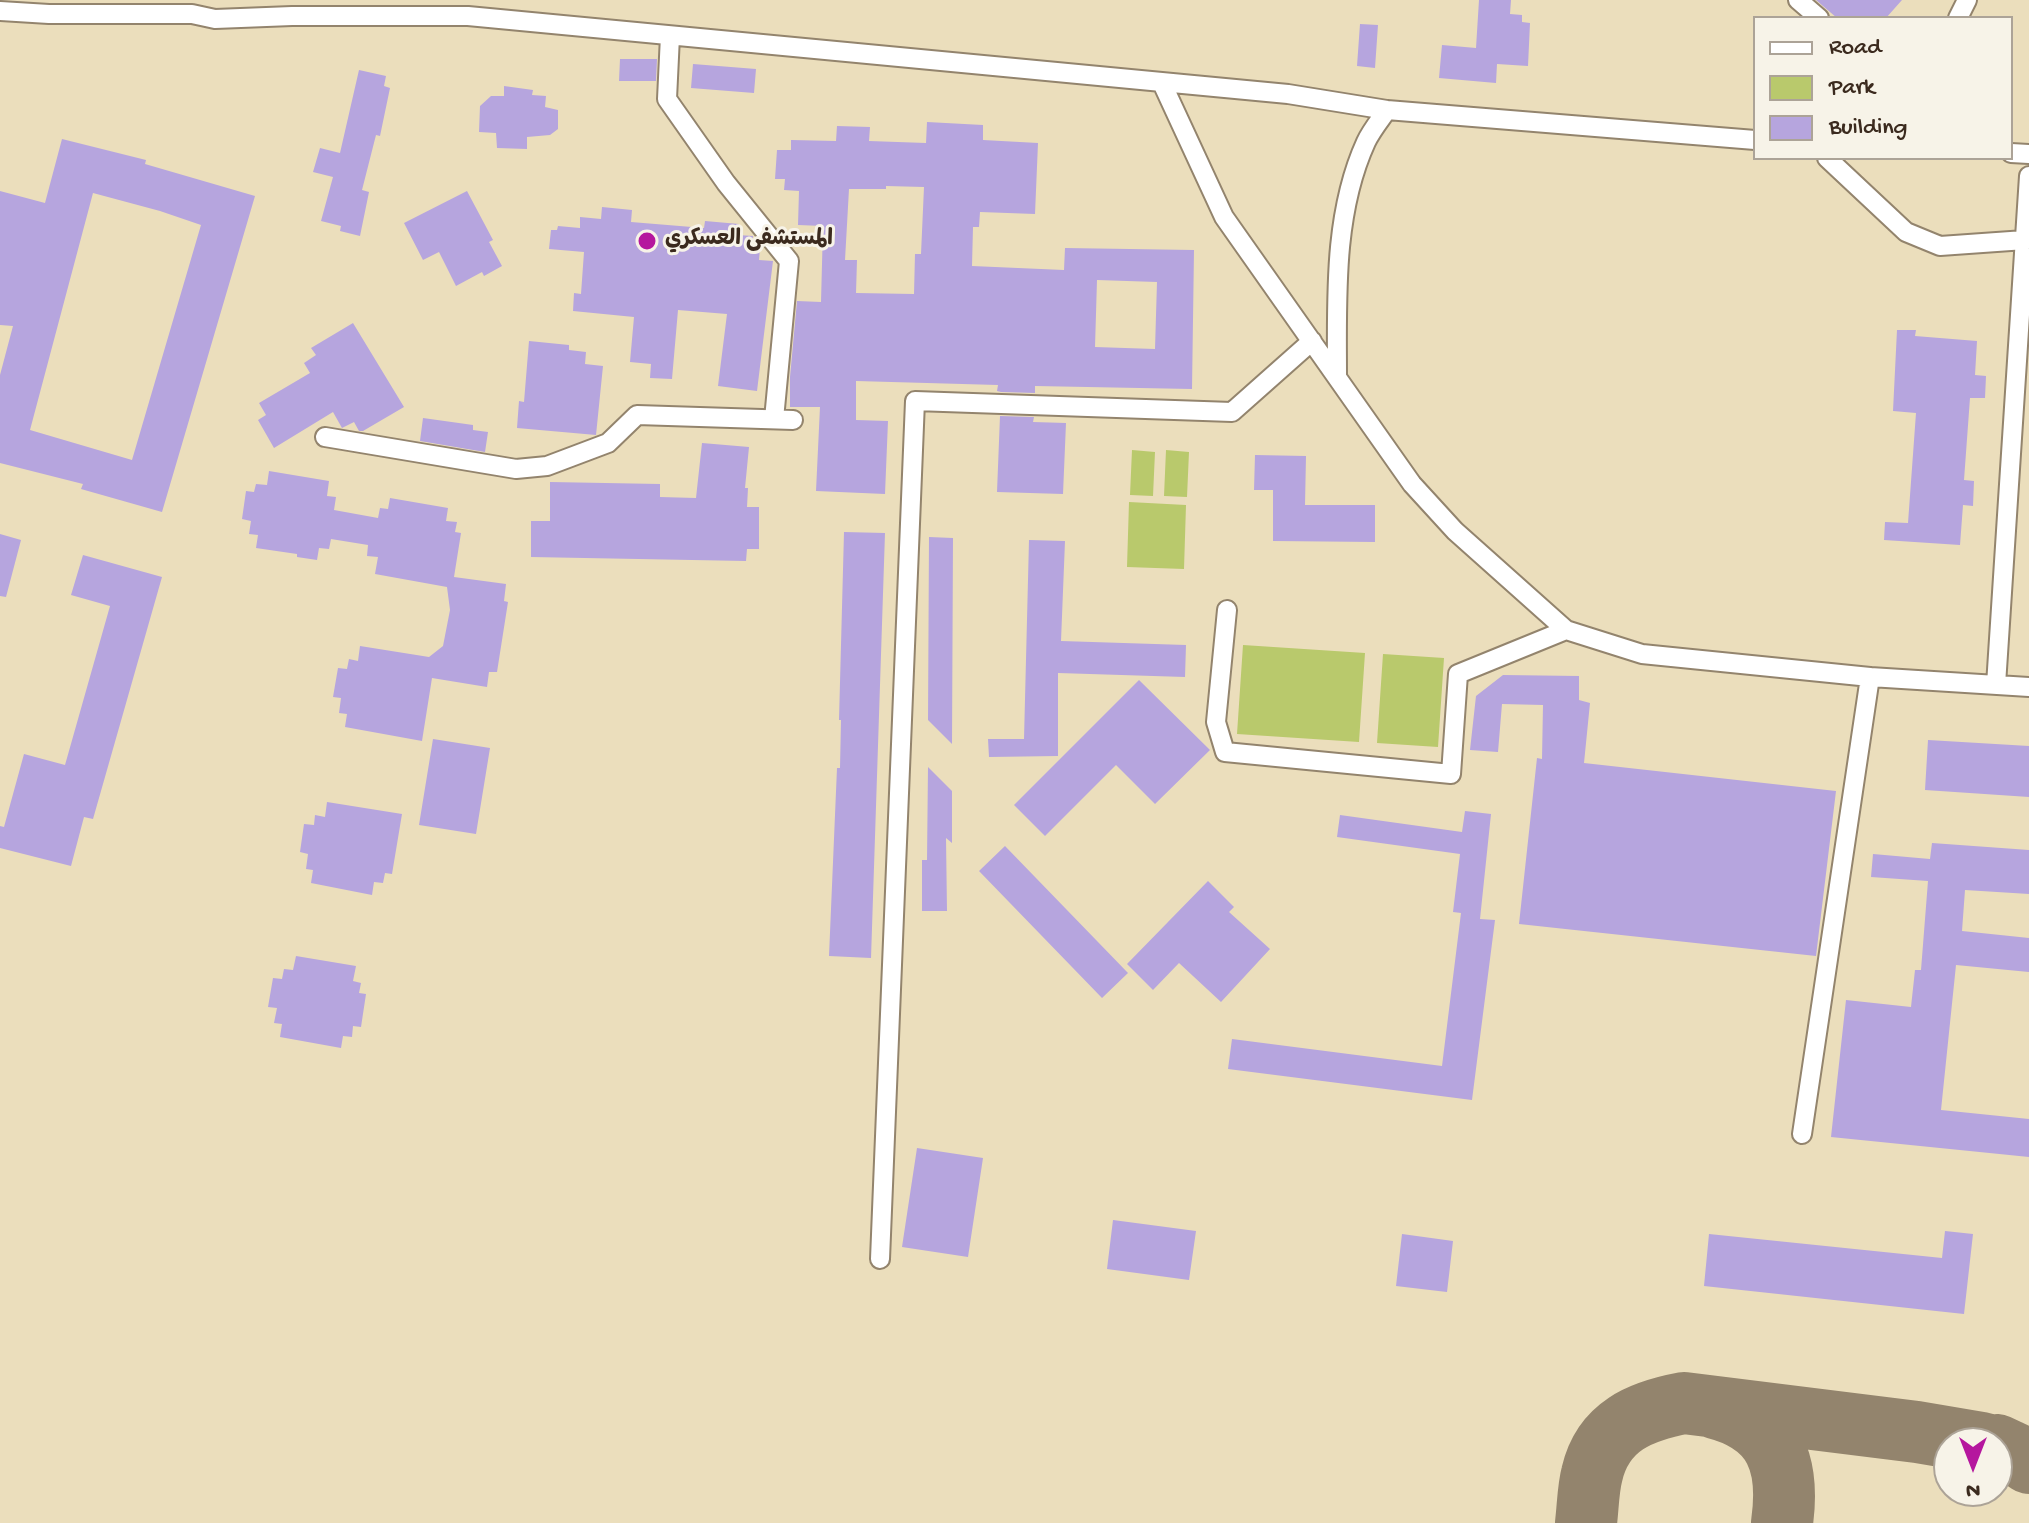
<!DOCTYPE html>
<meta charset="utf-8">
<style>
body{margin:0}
#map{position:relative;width:2029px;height:1523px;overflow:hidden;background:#ebdebc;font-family:"Gochi Hand",sans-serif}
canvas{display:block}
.legend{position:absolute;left:1753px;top:16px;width:260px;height:144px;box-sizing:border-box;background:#f7f3e8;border:2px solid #aca397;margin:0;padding:10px 14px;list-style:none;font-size:24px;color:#3b2a1e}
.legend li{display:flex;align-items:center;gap:16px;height:40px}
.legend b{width:40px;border:2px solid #aca397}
.north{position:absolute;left:1933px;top:1427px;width:80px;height:80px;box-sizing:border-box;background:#f7f3e8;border:2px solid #aca397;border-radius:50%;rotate:180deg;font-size:22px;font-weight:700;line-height:32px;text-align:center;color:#3b2a1e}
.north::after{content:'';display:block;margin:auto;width:28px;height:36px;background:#b5179e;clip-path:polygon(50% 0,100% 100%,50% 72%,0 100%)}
</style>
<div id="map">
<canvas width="2029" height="1523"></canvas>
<ul class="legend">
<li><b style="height:10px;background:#fff"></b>Road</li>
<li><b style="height:22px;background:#b9c96c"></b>Park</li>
<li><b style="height:22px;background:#b6a5de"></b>Building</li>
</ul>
<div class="north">N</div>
</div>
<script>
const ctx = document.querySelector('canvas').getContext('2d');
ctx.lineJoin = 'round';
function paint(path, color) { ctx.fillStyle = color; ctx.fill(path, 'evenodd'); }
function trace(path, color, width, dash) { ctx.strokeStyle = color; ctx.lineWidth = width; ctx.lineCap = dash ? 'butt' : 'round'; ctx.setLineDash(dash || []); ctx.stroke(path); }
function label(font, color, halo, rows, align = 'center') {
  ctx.font = font + ' "Gochi Hand","Playpen Sans Arabic",sans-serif'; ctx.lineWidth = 6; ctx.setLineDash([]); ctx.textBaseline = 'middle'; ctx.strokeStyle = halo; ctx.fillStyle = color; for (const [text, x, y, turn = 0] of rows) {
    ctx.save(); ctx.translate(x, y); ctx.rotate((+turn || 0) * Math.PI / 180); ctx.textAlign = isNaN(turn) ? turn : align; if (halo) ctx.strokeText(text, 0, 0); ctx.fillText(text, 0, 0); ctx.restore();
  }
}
paint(new Path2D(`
 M1132 450 1155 452 1153 496 1130 495Z
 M1166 450 1189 452 1187 497 1164 496Z
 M1129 502 1186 505 1184 569 1127 567Z
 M1243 645 1365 653 1359 742 1237 734Z
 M1383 654 1444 658 1438 747 1377 743Z`), '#b9c96c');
trace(new Path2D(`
 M1715 1408C1777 1424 1790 1465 1782 1523
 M1997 1445 2016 1454 2029 1463
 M1586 1523C1588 1507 1588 1489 1592 1474 1603 1426 1641 1411 1684 1403L1917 1432 1982 1443`), '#93846d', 62);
paint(new Path2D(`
 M1479 0H1511L1510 14 1522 15V22L1530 23 1528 66 1497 64 1496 83 1439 78 1442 45 1476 48Z
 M1816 0H1902L1886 18H1837Z
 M1360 24 1378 25 1375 68 1357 66Z
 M620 59H657L656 81H619Z
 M693 64 756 69 754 93 691 88Z
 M359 70 386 76 384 86 390 88 380 136 376 135 362 190 369 192 360 236 340 231 341 226 321 221 333 177 313 172 320 148 340 153Z
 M504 86 533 90 532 95 546 96 545 107 558 110V129L550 135 527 137V149L497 148 496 133 479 132 480 106 491 96H504Z
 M927 122 983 125V140L1038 143 1035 214 980 212 979 227H973L972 266 1064 270 1065 248 1194 250 1192 389 1035 386V393L1001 392 997 391 998 385 856 381V420L888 421 885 494 816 491 820 407H790V377L797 301 821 302 823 226 798 225 799 191 784 190 785 179H775L777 150H791V140L836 141 837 126 870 127 869 141 926 143ZM886 186 924 187 921 254H915L914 294 856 293 857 260H845L849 189H886ZM1097 280 1157 282 1155 349 1095 347Z
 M62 139 146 160 145 164 255 196 162 512 81 489 83 484 0 463V375L13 326 0 325V191L45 203ZM93 193 160 211 201 225 132 460 30 430Z
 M467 191 493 240 489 242 502 266 484 276 482 272 456 286 439 252 423 260 404 223Z
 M602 207 632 210 631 222 704 228 705 221 739 224 738 235 753 236 752 248H760L759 260 773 261 757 391 718 386 727 314 678 310 672 379 650 378 651 364 630 362 634 317 573 311 574 293 581 294 584 252 549 249 551 230H557L558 226 580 228V217L601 219Z
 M353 323 404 407 363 431H359L354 422 342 428 333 412 274 448 258 420 266 415 259 403 310 373 304 363 316 355 311 348Z
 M1897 330H1916L1915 336 1977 341 1975 375 1986 376 1985 398H1970L1964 480 1974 481 1973 506 1963 505 1960 545 1884 540 1885 522 1908 523 1916 413 1893 411Z
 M529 341 569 345V350L586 352 585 364 603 366 596 435 517 428 519 401 524 402Z
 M1000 416 1034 417 1033 422 1066 423 1063 494 997 492Z
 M423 418 473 425V430L488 432 485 452 420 441Z
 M702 443 749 447 745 488H748L747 507H759V549H747L746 561 531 557V521H550V482L660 484V497L696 498Z
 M1255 455 1306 456 1305 505H1375V542L1273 541V490H1254Z
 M269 471 329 481 327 496 336 497 334 510 378 518 380 508 388 509 390 498 448 508 446 521 457 522 455 532 461 533 454 577 506 584 504 601 508 602 497 672H489L487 687 432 678 422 741 345 727 347 714 339 713 341 698 333 697 338 668 347 669 349 659 358 661 360 646 429 657 443 646 450 610 447 587 375 574 378 557 367 556 368 545 331 539 329 549 319 548 317 560 297 557V554L256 548 258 535 249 534 251 521 242 519 246 491 254 492 256 484 267 485Z
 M844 532 885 533 871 958 829 956 837 768H840L841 720H839Z
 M0 534 21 540 6 597 0 596Z
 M929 537 953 538 952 744 928 720Z
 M1029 540 1065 541 1061 641 1186 645 1185 677 1058 673V756L989 757 988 739H1024Z
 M83 555 162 577 93 819 84 817 71 866 0 848V826L4 827 24 754 65 765 110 606 71 595Z
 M1503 675 1579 676V700L1590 703 1584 763 1836 791 1816 956 1519 924 1537 758 1542 759 1543 705 1502 704 1498 752 1470 750 1476 696Z
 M1139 680 1210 750 1155 804 1116 765 1045 836 1014 805Z
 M433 739 490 748 476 834 419 825Z
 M1928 740 2029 746V797L1925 790Z
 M928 767 952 791V843L946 838 947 911H922V860H927Z
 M327 802 402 814 392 874 385 873 383 883 374 882 372 895 311 883 313 870 306 869 308 854 300 852 304 824 314 825 315 815 325 817Z
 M1465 811 1491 814 1480 919 1495 920 1472 1100 1228 1069 1232 1039 1442 1066 1461 913 1453 912 1460 854 1337 837 1340 815 1462 832Z
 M1932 843 2029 850V894L1965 890 1962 931 2029 938V972L1956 965 1941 1110 2029 1119V1157L1831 1137 1846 1000 1911 1007 1915 970H1921L1928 881 1871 877 1873 854 1930 859Z
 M1005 846 1128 973 1102 998 979 871Z
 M1208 881 1234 907 1229 912 1270 949 1221 1002 1179 963 1153 990 1127 964Z
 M296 956 356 966 353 981 361 983 359 993 366 994 361 1027 353 1026 352 1037 343 1036 341 1048 280 1037 282 1024 274 1023 277 1008 268 1007 273 978 282 979 284 969 293 970Z
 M917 1148 983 1158 968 1257 902 1247Z
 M1113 1220 1196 1231 1189 1280 1107 1269Z
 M1945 1231 1973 1234 1964 1314 1704 1286 1709 1234 1942 1258Z
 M1402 1234 1453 1241 1447 1292 1396 1286Z`), '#b6a5de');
const minor = new Path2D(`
 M1798 0 1819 18
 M0 11 49 14H192L215 19 292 16H468L1288 94 1387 110 1755 140
 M1958 18 1967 0
 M670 36 667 99 726 183 789 261 774 419
 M1162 83 1224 217 1412 484 1455 531 1566 630 1642 654 1870 677 2029 687
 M2011 153 2029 154
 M1827 158 1906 232 1940 246 2025 240
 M1337 376C1337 299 1333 214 1366 142 1371 131 1380 120 1387 110
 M325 437 516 469 547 466 608 443 637 415 793 420
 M1227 610 1216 722 1225 752 1451 774 1458 674 1566 630
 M1996 685 2029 176
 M1802 1134 1870 677
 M880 1259 915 401 1232 412 1312 341`);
trace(minor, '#93846d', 22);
trace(minor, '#fff', 18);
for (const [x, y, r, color] of [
 [647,241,10,"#b5179e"]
]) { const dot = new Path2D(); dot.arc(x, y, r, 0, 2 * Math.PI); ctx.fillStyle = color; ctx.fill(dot); trace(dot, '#f7f3e8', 3); }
label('bold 22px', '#3b2a1e', '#f7f3e8', [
 ["المستشفى العسكري",665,241]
], 'left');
</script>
